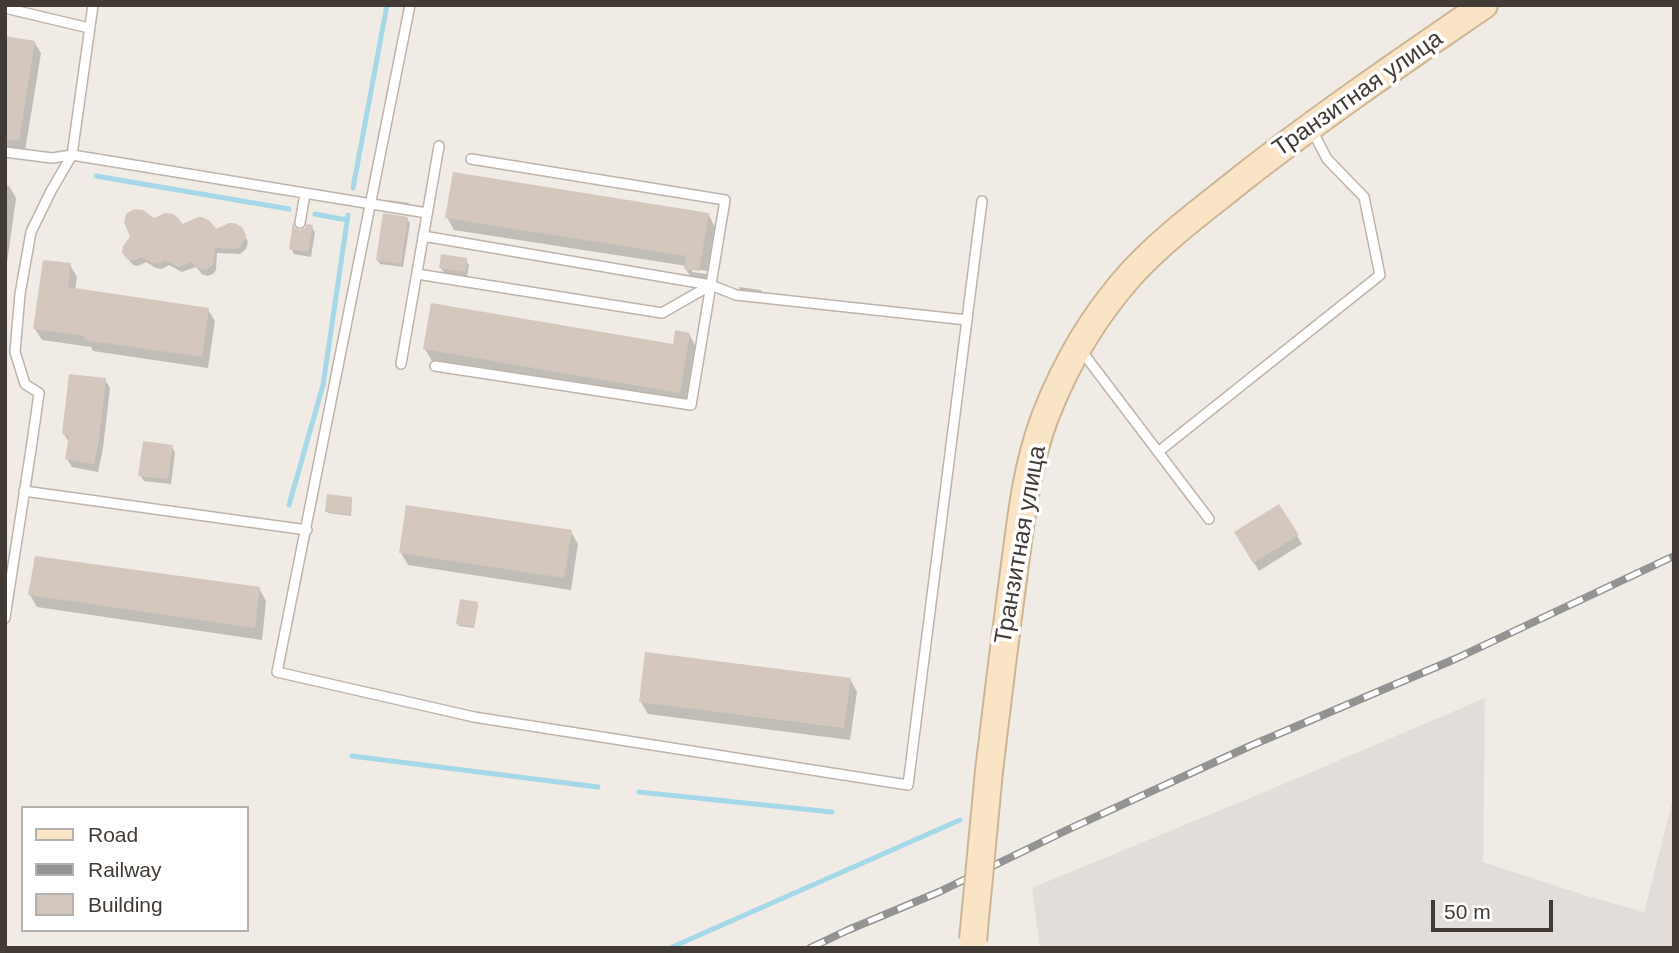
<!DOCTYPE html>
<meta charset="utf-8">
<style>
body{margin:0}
#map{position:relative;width:1679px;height:953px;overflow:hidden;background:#f0ebe4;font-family:Helvetica,sans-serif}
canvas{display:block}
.frame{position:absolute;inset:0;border:7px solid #423b35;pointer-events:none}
.legend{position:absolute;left:21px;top:806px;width:228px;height:126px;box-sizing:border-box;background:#fff;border:2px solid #b3b1ae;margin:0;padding:9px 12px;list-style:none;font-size:21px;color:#423b35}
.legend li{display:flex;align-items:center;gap:14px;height:35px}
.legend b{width:35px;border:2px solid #b3b1ae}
.scale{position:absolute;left:1431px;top:900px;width:122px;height:32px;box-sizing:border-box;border:4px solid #423b35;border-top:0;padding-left:9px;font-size:21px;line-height:24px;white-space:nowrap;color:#423b35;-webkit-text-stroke:5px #fff;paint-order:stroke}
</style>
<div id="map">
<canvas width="1679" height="953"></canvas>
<div class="frame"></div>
<ul class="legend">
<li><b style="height:9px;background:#f9e4c6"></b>Road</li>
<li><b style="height:9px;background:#939393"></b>Railway</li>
<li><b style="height:19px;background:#d4c7be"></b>Building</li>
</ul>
<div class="scale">50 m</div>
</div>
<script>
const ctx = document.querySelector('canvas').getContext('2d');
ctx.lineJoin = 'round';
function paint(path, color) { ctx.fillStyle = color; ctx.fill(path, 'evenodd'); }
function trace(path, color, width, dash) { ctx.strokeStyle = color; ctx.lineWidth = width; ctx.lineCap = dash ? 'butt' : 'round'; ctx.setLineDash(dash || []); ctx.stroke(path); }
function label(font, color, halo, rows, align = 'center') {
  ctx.font = font + ' Helvetica,sans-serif'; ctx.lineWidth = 7; ctx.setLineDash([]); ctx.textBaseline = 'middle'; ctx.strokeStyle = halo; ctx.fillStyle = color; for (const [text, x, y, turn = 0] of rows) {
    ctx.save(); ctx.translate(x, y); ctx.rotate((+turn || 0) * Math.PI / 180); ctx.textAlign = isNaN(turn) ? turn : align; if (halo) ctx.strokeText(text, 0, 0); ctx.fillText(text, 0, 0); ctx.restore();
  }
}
paint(new Path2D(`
 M1485 698 1483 862 1587 896 1644 912 1674 795V948H1040L1032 888 1286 783Z`), '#e2ddd9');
paint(new Path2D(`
 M5 38 34 42 41 53 25 151 5 148Z
 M5 185 9 186 16 198 5 278Z
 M388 200 409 203 410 205 388 201Z
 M708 214 715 227 708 271 692 269V272L707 274 706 283 693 281 686 269 687 266 454 230 447 217Z
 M407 219 410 223 403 267 380 264 377 260Z
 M153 220 215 231 241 228 248 242 246 249 240 254 217 253 216 270 213 274 207 276 202 274 196 267 182 272 169 265 162 269 156 268 146 262 138 266 133 265 125 255Z
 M311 226 315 232 311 257 294 254 291 248 296 230 299 232Z
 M465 259 469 265 467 277 445 274 441 268Z
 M70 265 77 277 75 290 208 310 215 321 208 368 93 351 91 347 42 340 35 329Z
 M739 287 761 290 762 292 740 290Z
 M689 334 696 347 686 404 432 361 425 349 674 346Z
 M105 380 110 388 103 448 98 472 72 467 67 459 70 444 64 434Z
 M172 447 175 453 171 484 144 481 140 475Z
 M351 498 352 500 351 516 328 513 327 511Z
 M1279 506 1302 544 1259 571 1236 533Z
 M571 532 578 544 571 590 408 565 401 553Z
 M259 588 266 601 262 640 37 607 30 595Z
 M477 604 478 606 474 628 459 626 458 624Z
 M850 679 857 692 850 740 648 714 641 702Z`), '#0003');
trace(new Path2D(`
 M96 176 289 209
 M353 188 387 5
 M315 214 347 220
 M289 505 323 385 348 215
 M352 756 598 787
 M639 792 832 812
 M670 948 960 820`), '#a5d8e8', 5);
paint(new Path2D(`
 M5 36 35 41 19 141 5 139Z
 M453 172 709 213 699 271 684 269 686 256 445 218Z
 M134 209 143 210 154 218 165 213 174 214 183 224 198 217H202L210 221 216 229 229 223H234L242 227 246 235 245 239 241 246 237 249 215 248 213 264 206 270 197 268 192 262 178 267 165 260 158 264 152 263 142 257 134 260H128L122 253 123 246 130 237 124 222 126 214Z
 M383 213 408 217 401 264 376 260Z
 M293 222 295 228 299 230 305 228 307 224 313 225 308 252 289 249Z
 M441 254 467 258 465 272 439 268Z
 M43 260 71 263 68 287 209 308 202 357 84 340 85 336 33 329Z
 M431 303 673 344 675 330 690 333 680 393 423 349Z
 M69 374 106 378 99 439 94 464 65 459 69 435 62 434Z
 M143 441 173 445 168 479 138 476Z
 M327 494 352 497 350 515 325 512Z
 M1279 504 1299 535 1253 563 1234 532Z
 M406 505 572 530 564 578 399 553Z
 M35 556 260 587 255 628 28 595Z
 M460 599 478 602 474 627 456 624Z
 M645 652 851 678 844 728 639 702Z`), '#d4c7be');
const service = new Path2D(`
 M410 5 277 672 474 717 908 785 982 201
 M5 8 89 28
 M5 152 52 158 72 155 427 213
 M300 223 305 194
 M423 236 711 285 736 295 967 320
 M417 274 662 313 711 285
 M1080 349 1209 519
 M401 364 439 146
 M435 366 691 405 725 200 471 159
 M1158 452 1380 275 1364 197 1327 159 1312 130
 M24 491 307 530
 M5 618C16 543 29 468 39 393L25 384 15 352 20 294 31 232 51 191 72 155 93 5`);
const secondary = new Path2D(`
 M989 771C997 705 1005 638 1014 572 1021 520 1026 467 1045 417 1065 365 1094 315 1132 273 1164 238 1203 210 1240 180 1319 118 1401 62 1484 5`);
trace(service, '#beb4ab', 12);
trace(secondary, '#ccb697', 30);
trace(service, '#fff', 9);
trace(secondary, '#f9e4c6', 26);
const rail = new Path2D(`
 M810 948 848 930 939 892 1067 830 1250 746 1455 659 1674 556`);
trace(rail, '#939393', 8);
trace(rail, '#fff', 5, [16]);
const secondaryBridge = new Path2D(`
 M973 940 989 771`);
trace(secondaryBridge, '#ccb697', 30, []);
trace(secondaryBridge, '#f9e4c6', 26);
label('24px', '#423b35', '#fff', [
 ["Транзитная улица",1358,94,-35],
 ["Транзитная улица",1021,545,-80]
]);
</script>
